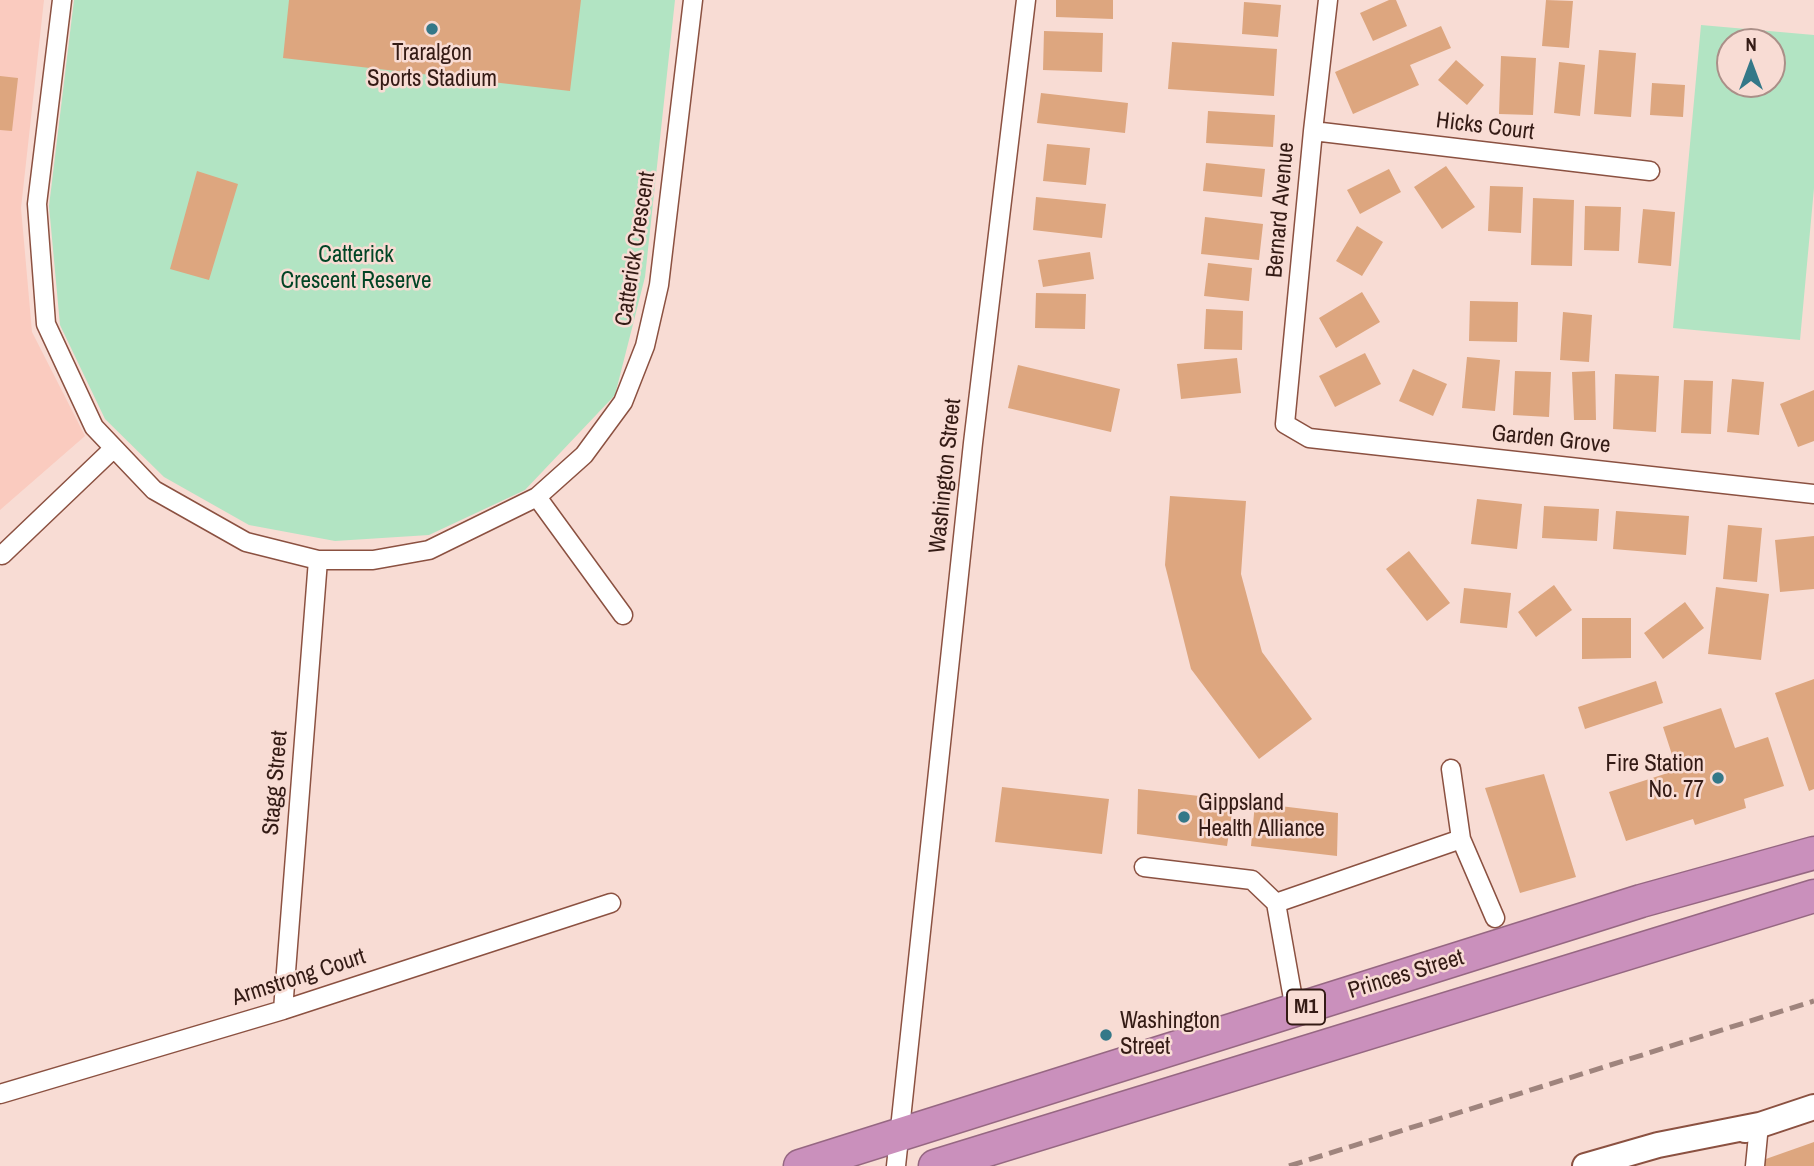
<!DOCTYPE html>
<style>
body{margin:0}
#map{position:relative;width:1814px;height:1166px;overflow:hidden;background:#f8dcd4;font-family:"Archivo Narrow",sans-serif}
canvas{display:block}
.north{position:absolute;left:1716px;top:28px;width:70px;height:70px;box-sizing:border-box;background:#f8dcd4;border:2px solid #aa8f88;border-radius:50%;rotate:0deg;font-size:19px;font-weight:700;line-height:28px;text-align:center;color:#341b15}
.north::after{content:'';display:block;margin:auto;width:24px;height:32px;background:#347888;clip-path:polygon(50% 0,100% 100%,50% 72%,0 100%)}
</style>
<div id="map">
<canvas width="1814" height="1166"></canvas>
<div class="north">N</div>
</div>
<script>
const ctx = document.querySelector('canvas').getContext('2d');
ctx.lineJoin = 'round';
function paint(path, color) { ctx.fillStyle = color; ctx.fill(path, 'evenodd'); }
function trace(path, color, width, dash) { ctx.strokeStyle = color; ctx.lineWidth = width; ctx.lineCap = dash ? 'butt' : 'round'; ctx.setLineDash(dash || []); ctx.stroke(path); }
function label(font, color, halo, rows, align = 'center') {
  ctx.font = font + ' "Archivo Narrow",sans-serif'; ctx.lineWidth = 5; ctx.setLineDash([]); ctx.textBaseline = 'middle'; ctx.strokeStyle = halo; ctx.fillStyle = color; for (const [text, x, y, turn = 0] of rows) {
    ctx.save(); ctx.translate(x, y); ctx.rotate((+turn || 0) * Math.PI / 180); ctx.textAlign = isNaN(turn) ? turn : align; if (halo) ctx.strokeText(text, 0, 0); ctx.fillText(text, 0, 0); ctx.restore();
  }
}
paint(new Path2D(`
 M0 0H44L21 208 32 332 85 436 0 510Z`), '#facbbf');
paint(new Path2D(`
 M74 0H675L645 277 615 395 525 490 429 535 335 541 249 525 164 477 105 419 60 325 49 206Z
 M1701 25 1814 35V188L1800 340 1673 328ZM1730 42H1772V84H1730Z`), '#b2e4c3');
paint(new Path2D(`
 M289 0H581L570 91 283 58Z
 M1056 0H1113V19L1056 17Z
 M1389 0H1396L1407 26 1373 41 1360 13Z
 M1546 0 1573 1 1569 48 1542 46Z
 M1244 2 1281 5 1278 37 1242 34Z
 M1441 26 1451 48 1410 65 1419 85 1353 114 1335 72Z
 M1044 31 1103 33 1102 72 1043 70Z
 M1172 42 1277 49 1274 96 1168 89Z
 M1599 50 1636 53 1631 117 1594 114Z
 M1501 56 1536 58 1533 115 1499 114Z
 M1456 60 1484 85 1467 105 1438 80Z
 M1559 62 1585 65 1580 116 1554 113Z
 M0 76 18 78 12 131 0 130Z
 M1652 83 1685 85 1683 117 1650 115Z
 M1041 93 1128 103 1125 133 1037 123Z
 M1208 111 1275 115 1273 147 1206 143Z
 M1047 144 1090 148 1086 185 1043 181Z
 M1206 163 1265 169 1262 197 1203 191Z
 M1446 166 1475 207 1442 229 1414 187Z
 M1389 169 1401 192 1360 214 1347 190Z
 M197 171 238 184 209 280 170 269Z
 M1490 186 1523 187 1521 233 1488 231Z
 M1036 197 1106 204 1102 238 1033 230Z
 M1533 198 1574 200 1572 266 1531 265Z
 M1585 206 1621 207 1619 251 1584 250Z
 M1643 209 1675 212 1671 266 1638 263Z
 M1205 217 1263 224 1259 260 1201 254Z
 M1357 226 1383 242 1362 276 1336 261Z
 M1090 252 1094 279 1043 287 1038 260Z
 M1208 263 1252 268 1249 301 1204 296Z
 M1362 292 1380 322 1336 348 1319 318Z
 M1036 293 1086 294 1085 329 1035 328Z
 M1470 301 1518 302 1517 342 1469 341Z
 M1206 309 1243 311 1242 350 1204 349Z
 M1563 312 1592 315 1589 362 1560 360Z
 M1365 353 1381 384 1335 407 1319 376Z
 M1467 357 1500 360 1495 411 1462 408Z
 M1237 358 1241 393 1181 399 1177 364Z
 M1018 365 1120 389 1111 432 1008 408Z
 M1413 369 1447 384 1433 416 1399 401Z
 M1515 371 1551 372 1549 417 1513 415Z
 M1595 371 1596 420H1574L1572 372Z
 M1615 374 1659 376 1656 432 1613 429Z
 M1732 379 1764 382 1759 435 1727 432Z
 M1684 380 1713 381 1711 434 1681 433Z
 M1814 390V441L1798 447 1780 404Z
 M1170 496 1246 501 1241 574 1262 652 1312 719 1259 759 1191 669 1165 565Z
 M1477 499 1522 504 1517 549 1471 544Z
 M1544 506 1599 509 1597 541 1542 538Z
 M1616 511 1689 516 1686 555 1613 549Z
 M1728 525 1762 528 1757 582 1723 579Z
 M1814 536V589L1780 592 1775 540Z
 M1409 551 1450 603 1427 621 1386 569Z
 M1554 585 1572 610 1536 637 1518 612Z
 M1716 587 1769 594 1761 660 1708 654Z
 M1464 588 1511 593 1507 628 1460 623Z
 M1685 602 1704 628 1663 659 1644 633Z
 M1582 618H1631V658L1582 659Z
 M1814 679V789L1809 791 1775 693Z
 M1656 681 1663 703 1585 729 1578 707Z
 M1721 708 1735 748 1768 737 1784 786 1744 799 1746 808 1695 825 1693 819 1626 841 1609 792 1677 770 1663 727Z
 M1544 774 1576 877 1520 893 1485 788Z
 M1002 787 1109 799 1102 854 995 842Z
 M1138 789 1234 800 1227 846 1137 834Z
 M1255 803 1338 813 1337 856 1251 846Z
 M1814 1142V1166H1765L1763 1160Z`), '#dda67f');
const street = new Path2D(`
 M62 0 37 204 46 324 94 427 154 490 246 542 318 560H373L429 550 537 497 584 455 623 402 645 346 659 285 693 0
 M1328 0 1313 131 1285 424 1309 438 1814 494
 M1313 131 1650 171
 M537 497 623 615
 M2 555 114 448
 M1461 839 1495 918
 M1144 867 1252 880 1276 903
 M283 1010 318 560
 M1295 1010 1276 903 1461 839 1451 769
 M0 1094 283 1010 611 903
 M896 1166 973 443 1026 0
 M1755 1166 1759 1125`);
const secondary = new Path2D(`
 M1745 1130 1814 1107
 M1585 1166 1658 1145 1759 1125`);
const highway = new Path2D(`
 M800 1166 1641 901 1814 853
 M935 1166 1814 896`);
trace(street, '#8b5141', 21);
trace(secondary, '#8b5141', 28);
trace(highway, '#966782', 35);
trace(street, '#fff', 18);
trace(secondary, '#fff', 24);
trace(highway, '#ca90bc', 32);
trace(new Path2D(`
 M1289 1166 1814 1001`), '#9f847d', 5, [14, 7]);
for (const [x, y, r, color] of [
 [432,29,7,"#347888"],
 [1718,778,7,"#347888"],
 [1184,817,7,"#347888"],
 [1106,1035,7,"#347888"]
]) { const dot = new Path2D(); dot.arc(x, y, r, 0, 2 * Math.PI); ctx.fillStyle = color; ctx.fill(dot); trace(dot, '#f8dcd4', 2.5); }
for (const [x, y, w] of [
 [1306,1007,38]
]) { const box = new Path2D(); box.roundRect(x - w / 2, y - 17.5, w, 35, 5); ctx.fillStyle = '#f8dcd4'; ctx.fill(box); trace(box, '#341b15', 2); }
label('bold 21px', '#341b15', null, [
 ["M1",1306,1007]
]);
label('23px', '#341b15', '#f8dcd4', [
 ["Traralgon",432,54,"center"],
 ["Sports Stadium",432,80,"center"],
 ["Fire Station",1704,765,"right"],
 ["No. 77",1704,791,"right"],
 ["Gippsland",1198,804],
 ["Health Alliance",1198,830],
 ["Washington",1120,1022],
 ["Street",1120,1048]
], 'left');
label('23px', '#341b15', '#f8dcd4', [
 ["Hicks Court",1485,127,7],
 ["Bernard Avenue",1281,210,-85],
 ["Catterick Crescent",636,249,-81],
 ["Garden Grove",1551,440,6],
 ["Washington Street",946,476,-84],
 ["Stagg Street",276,783,-85],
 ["Princes Street",1406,975,-17],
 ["Armstrong Court",299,978,-18]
]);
label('23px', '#014525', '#f8dcd4', [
 ["Catterick",356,256],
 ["Crescent Reserve",356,282]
]);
</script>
